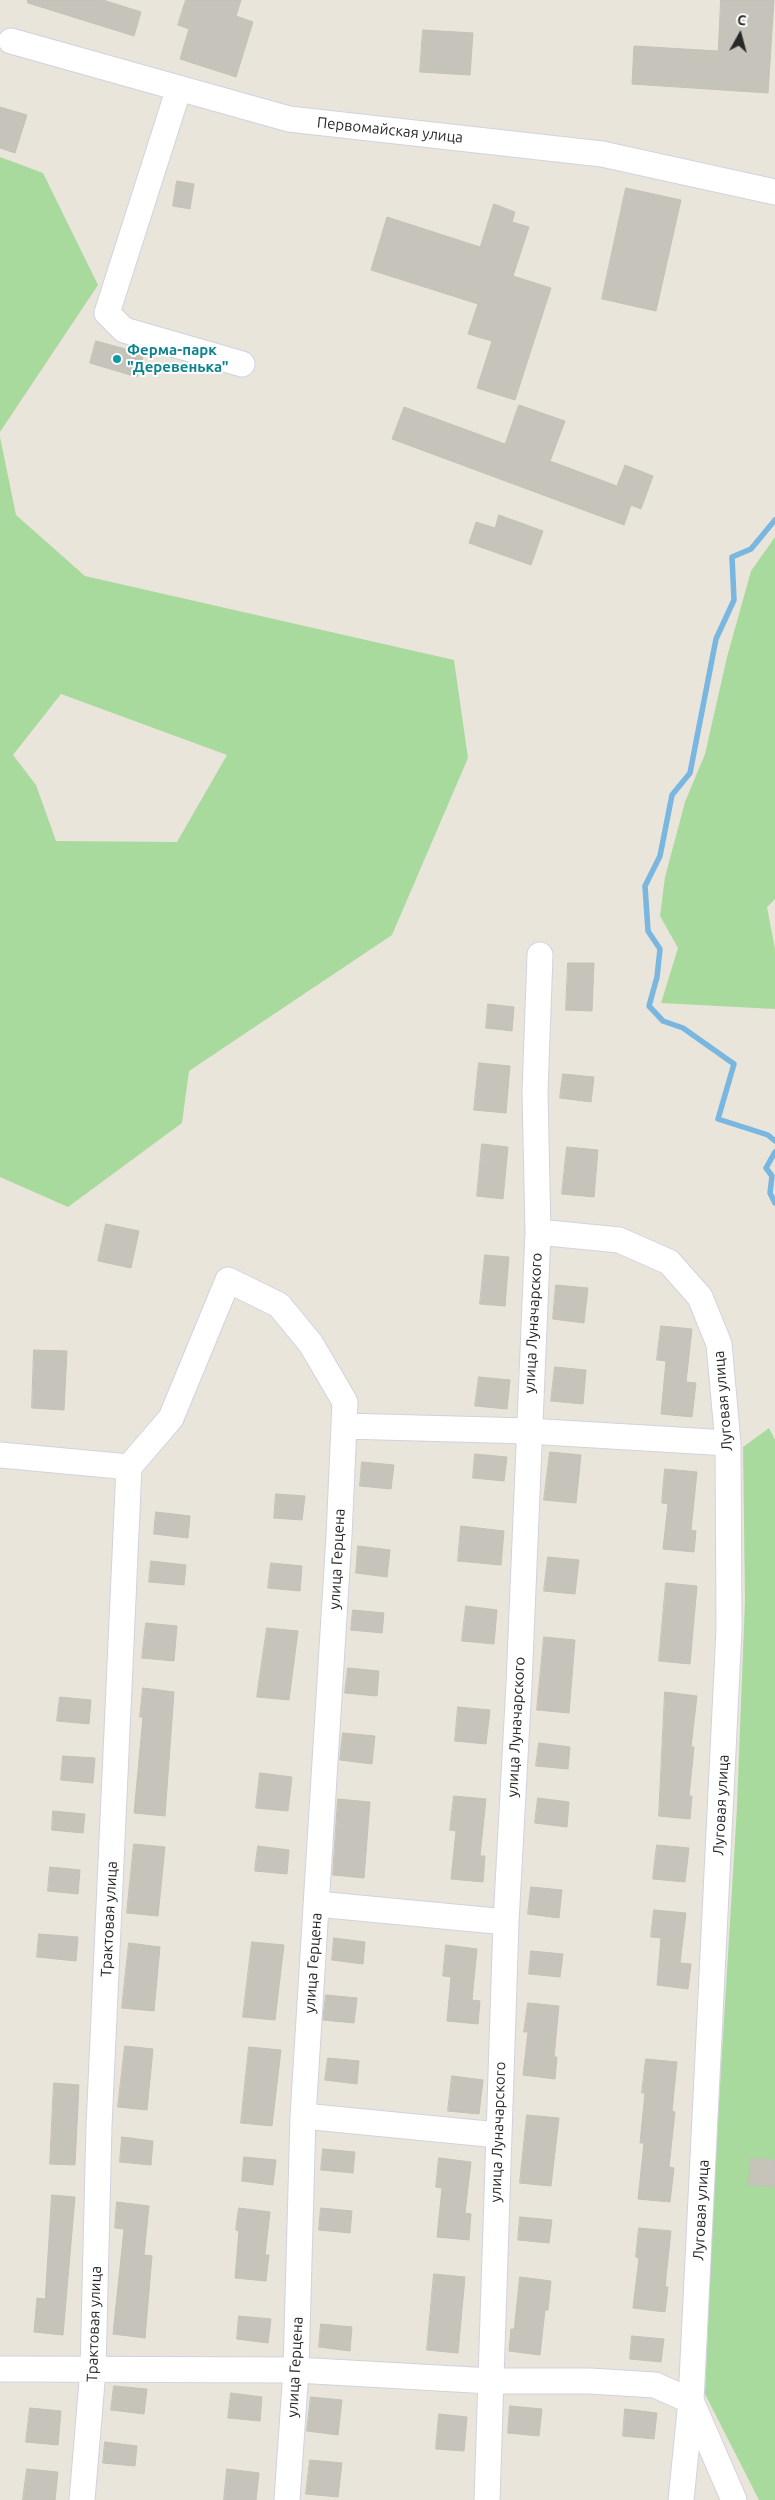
<!DOCTYPE html>
<meta charset="utf-8">
<style>
body{margin:0}
#map{position:relative;width:775px;height:2500px;overflow:hidden;background:#e9e5db;font-family:Ubuntu,sans-serif}
canvas{display:block}
.north{position:absolute;left:715px;top:10px;width:50px;height:50px;-webkit-text-stroke:4px #fff;paint-order:stroke;rotate:7deg;font-size:14px;font-weight:700;line-height:20px;text-align:center;color:#282828}
.north::after{content:'';display:block;margin:auto;width:18px;height:22px;background:#282828;clip-path:polygon(50% 0,100% 100%,50% 72%,0 100%)}
</style>
<div id="map">
<canvas width="775" height="2500"></canvas>
<div class="north">С</div>
</div>
<script>
const ctx = document.querySelector('canvas').getContext('2d');
ctx.lineJoin = 'round';
function paint(path, color) { ctx.fillStyle = color; ctx.fill(path, 'evenodd'); }
function trace(path, color, width, dash) { ctx.strokeStyle = color; ctx.lineWidth = width; ctx.lineCap = dash ? 'butt' : 'round'; ctx.setLineDash(dash || []); ctx.stroke(path); }
function label(font, color, halo, rows, align = 'center') {
  ctx.font = font + ' Ubuntu,sans-serif'; ctx.lineWidth = 4; ctx.setLineDash([]); ctx.textBaseline = 'middle'; ctx.strokeStyle = halo; ctx.fillStyle = color; for (const [text, x, y, turn = 0] of rows) {
    ctx.save(); ctx.translate(x, y); ctx.rotate((+turn || 0) * Math.PI / 180); ctx.textAlign = isNaN(turn) ? turn : align; if (halo) ctx.strokeText(text, 0, 0); ctx.fillText(text, 0, 0); ctx.restore();
  }
}
paint(new Path2D(`
 M0 157 43 173 98 285 0 432Z
 M0 437 16 515 85 576 454 660 468 758 392 935 189 1071 182 1123 68 1207 0 1177ZM61 694 227 755 177 842 56 841 36 785 13 755Z
 M775 537V899L767 907 775 949V1009L661 1003 678 948 660 916 665 877 685 802 705 754 727 657 751 571Z
 M769 1428 775 1440V2500H759L705 2394 715 2168 737 1807 745 1600 743 1447Z`), '#a9da9d');
trace(new Path2D(`
 M775 520 751 549 732 557 734 600 716 639 690 773 672 795 660 856 645 886 648 931 660 949 657 977 649 1006 663 1021 683 1028 734 1064 718 1119 768 1135 775 1141
 M775 1152 766 1168 772 1176 770 1193 775 1203`), '#79b6e0', 5.5);
const building = new Path2D(`
 M28 0H103L141 12 134 36 28 3Z
 M186 0H241L236 16 253 22 236 77 180 59 189 29 178 25Z
 M721 0H774L768 93 632 84 634 46 718 51Z
 M423 30 473 33 470 75 420 72Z
 M0 107 27 115 15 153 0 148Z
 M177 181 194 184 190 209 173 206Z
 M626 188 681 200 656 311 602 299Z
 M494 204 515 212 512 222 529 227 513 276 551 288 515 400 477 388 492 341 468 334 478 304 371 270 387 217 480 247Z
 M96 341 144 354 137 377 90 363Z
 M519 405 565 421 550 461 617 486 625 465 653 476 641 509 631 505 624 525 392 439 404 407 505 444Z
 M499 515 543 531 531 565 469 543 476 522 495 528Z
 M568 963H594L592 1011 566 1010Z
 M488 1004 514 1007 512 1031 486 1028Z
 M479 1063 510 1066 506 1113 474 1110Z
 M563 1074 594 1077 591 1102 560 1098Z
 M482 1144 508 1147 503 1199 477 1196Z
 M567 1147 598 1150 594 1197 562 1194Z
 M106 1224 139 1231 131 1268 98 1261Z
 M485 1255 509 1257 505 1306 480 1304Z
 M556 1285 588 1288 584 1323 553 1319Z
 M661 1326 692 1329 686 1382 696 1383 692 1417 661 1414 666 1361 657 1360Z
 M34 1350 67 1351 64 1410 32 1408Z
 M555 1367 586 1370 583 1404 551 1401Z
 M479 1377 510 1380 507 1409 475 1406Z
 M550 1452 581 1455 576 1503 544 1500Z
 M475 1454 507 1457 504 1481 473 1478Z
 M362 1462 394 1465 391 1489 360 1486Z
 M665 1469 697 1472 691 1530 696 1531 694 1552 663 1549 668 1504 662 1503Z
 M276 1494 305 1496 302 1520 274 1518Z
 M156 1512 190 1516 188 1538 154 1534Z
 M461 1526 504 1531 501 1565 458 1561Z
 M358 1546 390 1550 387 1577 356 1573Z
 M548 1557 579 1560 575 1594 544 1591Z
 M151 1561 186 1565 184 1585 149 1582Z
 M271 1563 302 1566 300 1591 268 1588Z
 M666 1583 697 1586 690 1664 659 1661Z
 M466 1606 497 1610 494 1644 462 1641Z
 M353 1610 384 1613 382 1633 351 1630Z
 M146 1623 177 1626 174 1661 142 1658Z
 M267 1628 298 1631 289 1700 257 1697Z
 M544 1637 575 1640 569 1713 537 1710Z
 M348 1668 379 1671 377 1696 345 1693Z
 M143 1688 174 1692 165 1816 134 1813 143 1717H140Z
 M665 1692 697 1696 691 1747H694L689 1796H692L690 1819 659 1816Z
 M60 1697 91 1700 89 1724 57 1721Z
 M458 1707 490 1710 486 1744 455 1741Z
 M343 1733 375 1736 372 1764 340 1760Z
 M539 1743 570 1747 568 1769 536 1766Z
 M63 1756 95 1758 93 1783 61 1780Z
 M260 1773 292 1777 288 1811 256 1808Z
 M454 1796 486 1799 480 1856H485L483 1882 451 1879 456 1831 450 1830Z
 M538 1798 569 1802 567 1827 535 1823Z
 M338 1799 370 1802 364 1878 333 1875Z
 M53 1811 85 1814 83 1833 52 1830Z
 M134 1844 165 1847 158 1916 127 1913Z
 M657 1845 689 1848 685 1882 653 1879Z
 M258 1846 289 1850 287 1874 255 1871Z
 M50 1867 80 1870 78 1894 48 1891Z
 M531 1887 562 1890 559 1918 528 1914Z
 M654 1910 686 1913 680 1963 691 1964 688 1989 657 1985 661 1938 651 1937Z
 M39 1934 78 1937 76 1961 37 1957Z
 M334 1938 365 1942 363 1964 332 1960Z
 M252 1942 284 1945 275 2020 243 2017Z
 M129 1943 160 1947 154 2011 122 2008Z
 M446 1945 477 1949 472 2000 480 2001 478 2024 447 2021 451 1977 443 1976Z
 M531 1951 563 1954 560 1977 529 1974Z
 M326 1995 357 1998 354 2023 323 2020Z
 M528 2003 559 2006 554 2057H557L555 2079 523 2075 528 2032H524Z
 M125 2046 153 2049 147 2110 118 2107Z
 M249 2047 281 2050 272 2126 241 2123Z
 M328 2058 359 2061 357 2084 325 2080Z
 M646 2059 677 2062 672 2111 675 2112 669 2167 674 2168 670 2202 638 2199 644 2143H640L645 2093H642Z
 M452 2076 483 2080 479 2114 448 2111Z
 M54 2083 79 2085 75 2165 50 2164Z
 M527 2115 559 2118 551 2186 520 2183Z
 M122 2137 153 2141 151 2165 120 2162Z
 M323 2149 355 2152 353 2173 321 2170Z
 M244 2157 276 2160 273 2185 242 2181Z
 M439 2158 471 2162 465 2213 471 2214 469 2240 437 2237 442 2188 436 2187Z
 M751 2158 775 2160V2187L749 2185Z
 M52 2195 75 2197 63 2335 34 2332 37 2298 45 2299Z
 M117 2202 149 2206 144 2255 152 2256 145 2338 113 2334 124 2229 115 2228Z
 M239 2208 270 2212 265 2255H269L266 2281 235 2278 239 2231 236 2230Z
 M321 2208 352 2211 350 2233 319 2230Z
 M520 2217 552 2220 549 2243 518 2240Z
 M639 2228 671 2231 665 2287H668L665 2312 633 2308 639 2258 636 2257Z
 M434 2274 465 2277 458 2353 427 2350Z
 M520 2277 551 2281 548 2310H545L540 2355 509 2351 511 2329H514Z
 M239 2316 271 2319 268 2343 237 2339Z
 M321 2324 352 2327 350 2351 319 2347Z
 M632 2336 664 2339 661 2362 630 2359Z
 M114 2386 147 2389 144 2414 111 2410Z
 M231 2393 262 2397 260 2421 228 2418Z
 M311 2397 342 2400 338 2435 307 2431Z
 M510 2406 542 2409 539 2436 508 2433Z
 M30 2408 61 2411 58 2445 26 2442Z
 M625 2409 657 2413 654 2439 623 2436Z
 M439 2414 467 2417 464 2451 436 2449Z
 M105 2442 137 2446 135 2466 103 2463Z
 M310 2460 342 2463 338 2497 306 2494Z
 M27 2469 58 2472 55 2500H23Z
 M227 2469 259 2473 256 2500H224Z`);
paint(building, '#c5c3ba');
trace(building, '#c4c1b6', 1);
const minor = new Path2D(`
 M11 41 289 119 602 154 775 192
 M179 88 107 313 124 330 242 364
 M538 1232 619 1240 669 1262 700 1297 719 1344 728 1443 729 1629 691 2401 681 2500
 M344 1426 528 1431 728 1443
 M0 1455 129 1467 99 2126 93 2370 82 2500
 M129 1467 171 1418 228 1280 279 1305 311 1344 345 1402 339 1536 303 2116 296 2370 287 2500
 M317 1904 506 1922
 M303 2116 498 2135
 M0 2369 296 2370 491 2381H590L655 2385 691 2401
 M692 2403 734 2500
 M487 2500 506 1922 519 1684 538 1232 535 1092 540 955`);
trace(minor, '#d1d2e0', 27);
trace(minor, '#fff', 25);
for (const [x, y, r, color] of [
 [117,359,5,"#0f9aa8"]
]) { const dot = new Path2D(); dot.arc(x, y, r, 0, 2 * Math.PI); ctx.fillStyle = color; ctx.fill(dot); trace(dot, '#fff', 2); }
label('15px', '#282828', '#fff', [
 ["Первомайская улица",390,130,6],
 ["улица Луначарского",533,1323,-87],
 ["Луговая улица",723,1401,-95],
 ["улица Герцена",337,1559,-87],
 ["улица Луначарского",516,1727,-87],
 ["Луговая улица",721,1805,-87],
 ["Трактовая улица",109,1919,-87],
 ["улица Герцена",313,1963,-86],
 ["улица Луначарского",498,2132,-88],
 ["Луговая улица",701,2210,-87],
 ["Трактовая улица",94,2324,-88],
 ["улица Герцена",295,2367,-87]
]);
label('bold 15px', '#0d838f', '#fff', [
 ["Ферма-парк",127,350],
 ["\"Деревенька\"",127,367]
], 'left');
</script>
